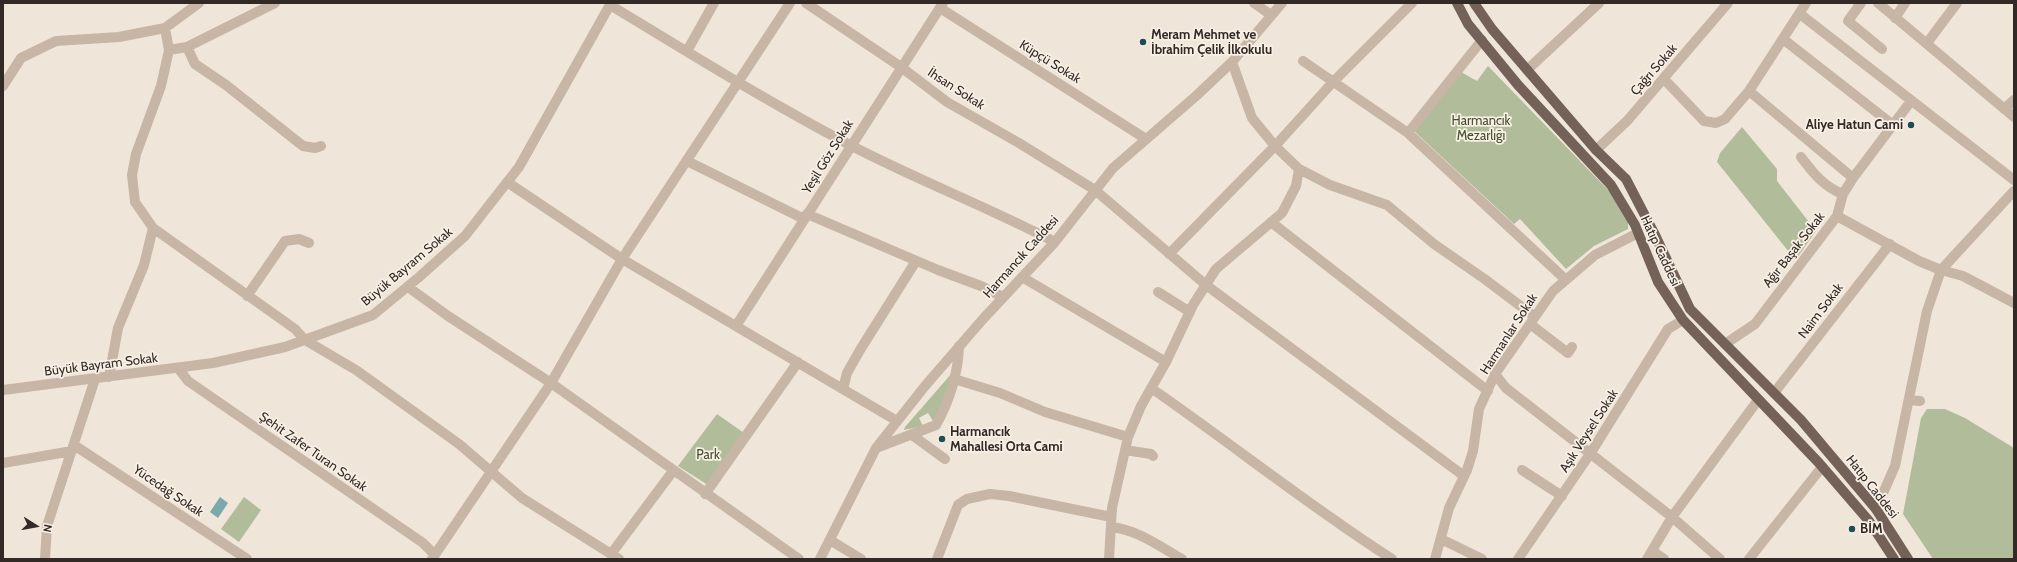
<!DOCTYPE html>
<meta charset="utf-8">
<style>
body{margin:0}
#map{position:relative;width:2017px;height:562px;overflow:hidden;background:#efe5d9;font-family:Cabin,sans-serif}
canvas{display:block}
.frame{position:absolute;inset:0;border:4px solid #332a26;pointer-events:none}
.north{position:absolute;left:16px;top:506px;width:40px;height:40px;-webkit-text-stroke:3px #f8efe5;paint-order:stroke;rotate:101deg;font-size:11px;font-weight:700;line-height:16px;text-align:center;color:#332a26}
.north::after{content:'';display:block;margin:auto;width:14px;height:18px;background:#332a26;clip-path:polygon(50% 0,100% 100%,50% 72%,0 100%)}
</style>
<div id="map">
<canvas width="2017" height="562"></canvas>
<div class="frame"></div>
<div class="north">N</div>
</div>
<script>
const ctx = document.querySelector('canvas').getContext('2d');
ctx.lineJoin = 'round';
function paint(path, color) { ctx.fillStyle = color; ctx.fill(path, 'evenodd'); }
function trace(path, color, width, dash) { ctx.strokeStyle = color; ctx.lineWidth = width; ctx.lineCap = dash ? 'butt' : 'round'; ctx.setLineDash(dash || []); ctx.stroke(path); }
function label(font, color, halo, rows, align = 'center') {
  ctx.font = font + ' Cabin,sans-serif'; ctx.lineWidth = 3.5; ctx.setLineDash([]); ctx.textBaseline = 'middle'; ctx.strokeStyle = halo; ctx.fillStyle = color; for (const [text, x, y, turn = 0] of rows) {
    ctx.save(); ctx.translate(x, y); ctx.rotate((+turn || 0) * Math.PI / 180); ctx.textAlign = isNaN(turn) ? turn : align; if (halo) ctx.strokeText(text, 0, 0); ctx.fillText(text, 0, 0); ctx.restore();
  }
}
paint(new Path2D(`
 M1488 66 1610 192 1628 220V229L1594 246 1566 269 1520 219 1514 224 1414 131 1461 72 1477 81Z
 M1742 127 1777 169V181L1816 231 1797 258 1793 257 1717 162 1720 153Z
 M952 373 940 411 933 421 928 413 919 418 923 426 904 430 905 427Z
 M1927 409H1945L1965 418 2014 448V559H1933L1903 514 1921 418Z
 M717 414 744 433 708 485 678 466Z
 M244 497 261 510 239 542 221 529Z`), '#b1bd9a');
paint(new Path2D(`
 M220 497 228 503 218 518 210 512Z`), '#7aa8ab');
trace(new Path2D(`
 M806 3 901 67 947 102 1019 143 1095 190 1206 285 1464 476
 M1254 3 1271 15
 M1861 3 1848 21 1882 49
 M1878 3 2014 117
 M610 5C689 53 768 102 850 145 917 180 988 207 1055 242
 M940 8 1146 139
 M1800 14 2014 180
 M1895 18 1905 3
 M165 28 169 50 161 86 136 154 132 175 135 202 153 228 295 329 305 340 356 370 459 444 522 498 619 559
 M1783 39 1893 125
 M1927 43 1957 3
 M187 47 195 64 226 85 303 146 315 148 321 146
 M169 50 187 47 275 3
 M687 51 714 3
 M1303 61 1408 133 1566 280
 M1232 62 1252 118 1275 146 1299 169 1330 185 1387 205 1434 244 1486 280 1535 317
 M1527 70 1599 3
 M1664 79 1704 121 1716 123 1725 119 1749 91 1806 3
 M3 86 21 58 56 41 119 37 165 28 199 3
 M1749 91 1853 178
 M2004 109 2014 100
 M1408 133 1482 40
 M1596 150 1627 121 1728 3
 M1801 157C1813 173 1824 187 1843 194
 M687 161 804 219
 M507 182 622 259 897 421
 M807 214 938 270 981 286 1003 297
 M1837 216 1919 261 1941 270 1963 276 2014 303
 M1271 222 1488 391
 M1169 254 1275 146 1333 82 1412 3
 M1022 277 1166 362
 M408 287 448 316 551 383 799 559
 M1158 292 1190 312
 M247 296 285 241 299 239 309 243
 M1530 324 1568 353 1572 347
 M736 326 943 3
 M1725 344 1755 324 1837 216 1843 194 1853 178 1911 101
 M178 368 188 381 423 543 435 555
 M1495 374 1506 388 1672 517 1720 559
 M109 377 118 328 144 265 153 228
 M954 379 1000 393 1045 412 1128 437
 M1151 388C1232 444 1309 506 1392 559
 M843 389 847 373 860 350 916 261
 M3 390 213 363 285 347 373 315 418 278 465 236 519 167 611 3
 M1774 393 1890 244
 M1909 400 1920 401
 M912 435 945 459
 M74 445 247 559
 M876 448 936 425C950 400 958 374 959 346
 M1125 450 1151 454 1153 456
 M3 463 72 451
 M1522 470 1562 496
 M705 494 798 362
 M1876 509 1895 466 1927 311 1941 270 2014 191
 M1111 527C1136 529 1161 547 1182 559
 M1441 539 1482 559
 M830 540 861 559
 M1652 551 1664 559
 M611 554 673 471
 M45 559 47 526 95 379
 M432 559 551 383 622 259 790 3
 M820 559 876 448 925 386 983 319 1055 242 1113 168 1196 96 1232 62 1282 3
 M937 559 958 505 967 499 990 494 1009 496 1111 517
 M1109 559 1112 508 1128 437 1141 406 1166 362 1193 305 1216 269 1282 213 1296 186 1299 169
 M1435 559 1449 508 1467 470 1473 451 1479 409 1495 374 1553 291 1595 255 1638 233
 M1518 559 1590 454 1668 329 1683 320
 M1647 559 1672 517 1758 400
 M1749 559 1822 467`), '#c7b5a6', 10);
trace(new Path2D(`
 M1457 3 1468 24 1518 85 1611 185 1635 225 1658 282 1683 320 1819 463 1869 521 1894 559
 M1474 3 1492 29 1596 150 1626 179 1654 233 1690 309 1801 420 1876 509 1908 559`), '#746258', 10);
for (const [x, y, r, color] of [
 [1143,42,4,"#1f4e52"],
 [1911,125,4,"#1f4e52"],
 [942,439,4,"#1f4e52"],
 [1852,529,4,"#1f4e52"]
]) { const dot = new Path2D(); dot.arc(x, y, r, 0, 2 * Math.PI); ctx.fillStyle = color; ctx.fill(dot); trace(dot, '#f8efe5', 1.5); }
label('bold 13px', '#332a26', '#f8efe5', [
 ["Meram Mehmet ve",1151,35],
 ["İbrahim Çelik İlkokulu",1151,50],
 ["Aliye Hatun Cami",1903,125,"right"],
 ["Harmancık",950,432],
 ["Mahallesi Orta Cami",950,447],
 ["BİM",1860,529]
], 'left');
label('13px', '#332a26', '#f8efe5', [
 ["Küpçü Sokak",1050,62,32],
 ["Çağrı Sokak",1654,70,-49],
 ["İhsan Sokak",956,89,33],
 ["Yeşil Göz Sokak",828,157,-58],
 ["Ağır Başak Sokak",1794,250,-52],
 ["Hatıp Caddesi",1660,251,65],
 ["Harmancık Caddesi",1021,257,-48],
 ["Büyük Bayram Sokak",407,267,-40],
 ["Naim Sokak",1821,311,-53],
 ["Harmanlar Sokak",1509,334,-57],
 ["Büyük Bayram Sokak",101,365,-7],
 ["Aşık Veysel Sokak",1589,431,-57],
 ["Şehit Zafer Turan Sokak",313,452,35],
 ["Hatıp Caddesi",1872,487,52],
 ["Yücedağ Sokak",168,491,34]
]);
label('13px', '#42502c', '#f8efe5', [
 ["Harmancık",1481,121],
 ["Mezarlığı",1481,136],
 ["Park",708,455]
]);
</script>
